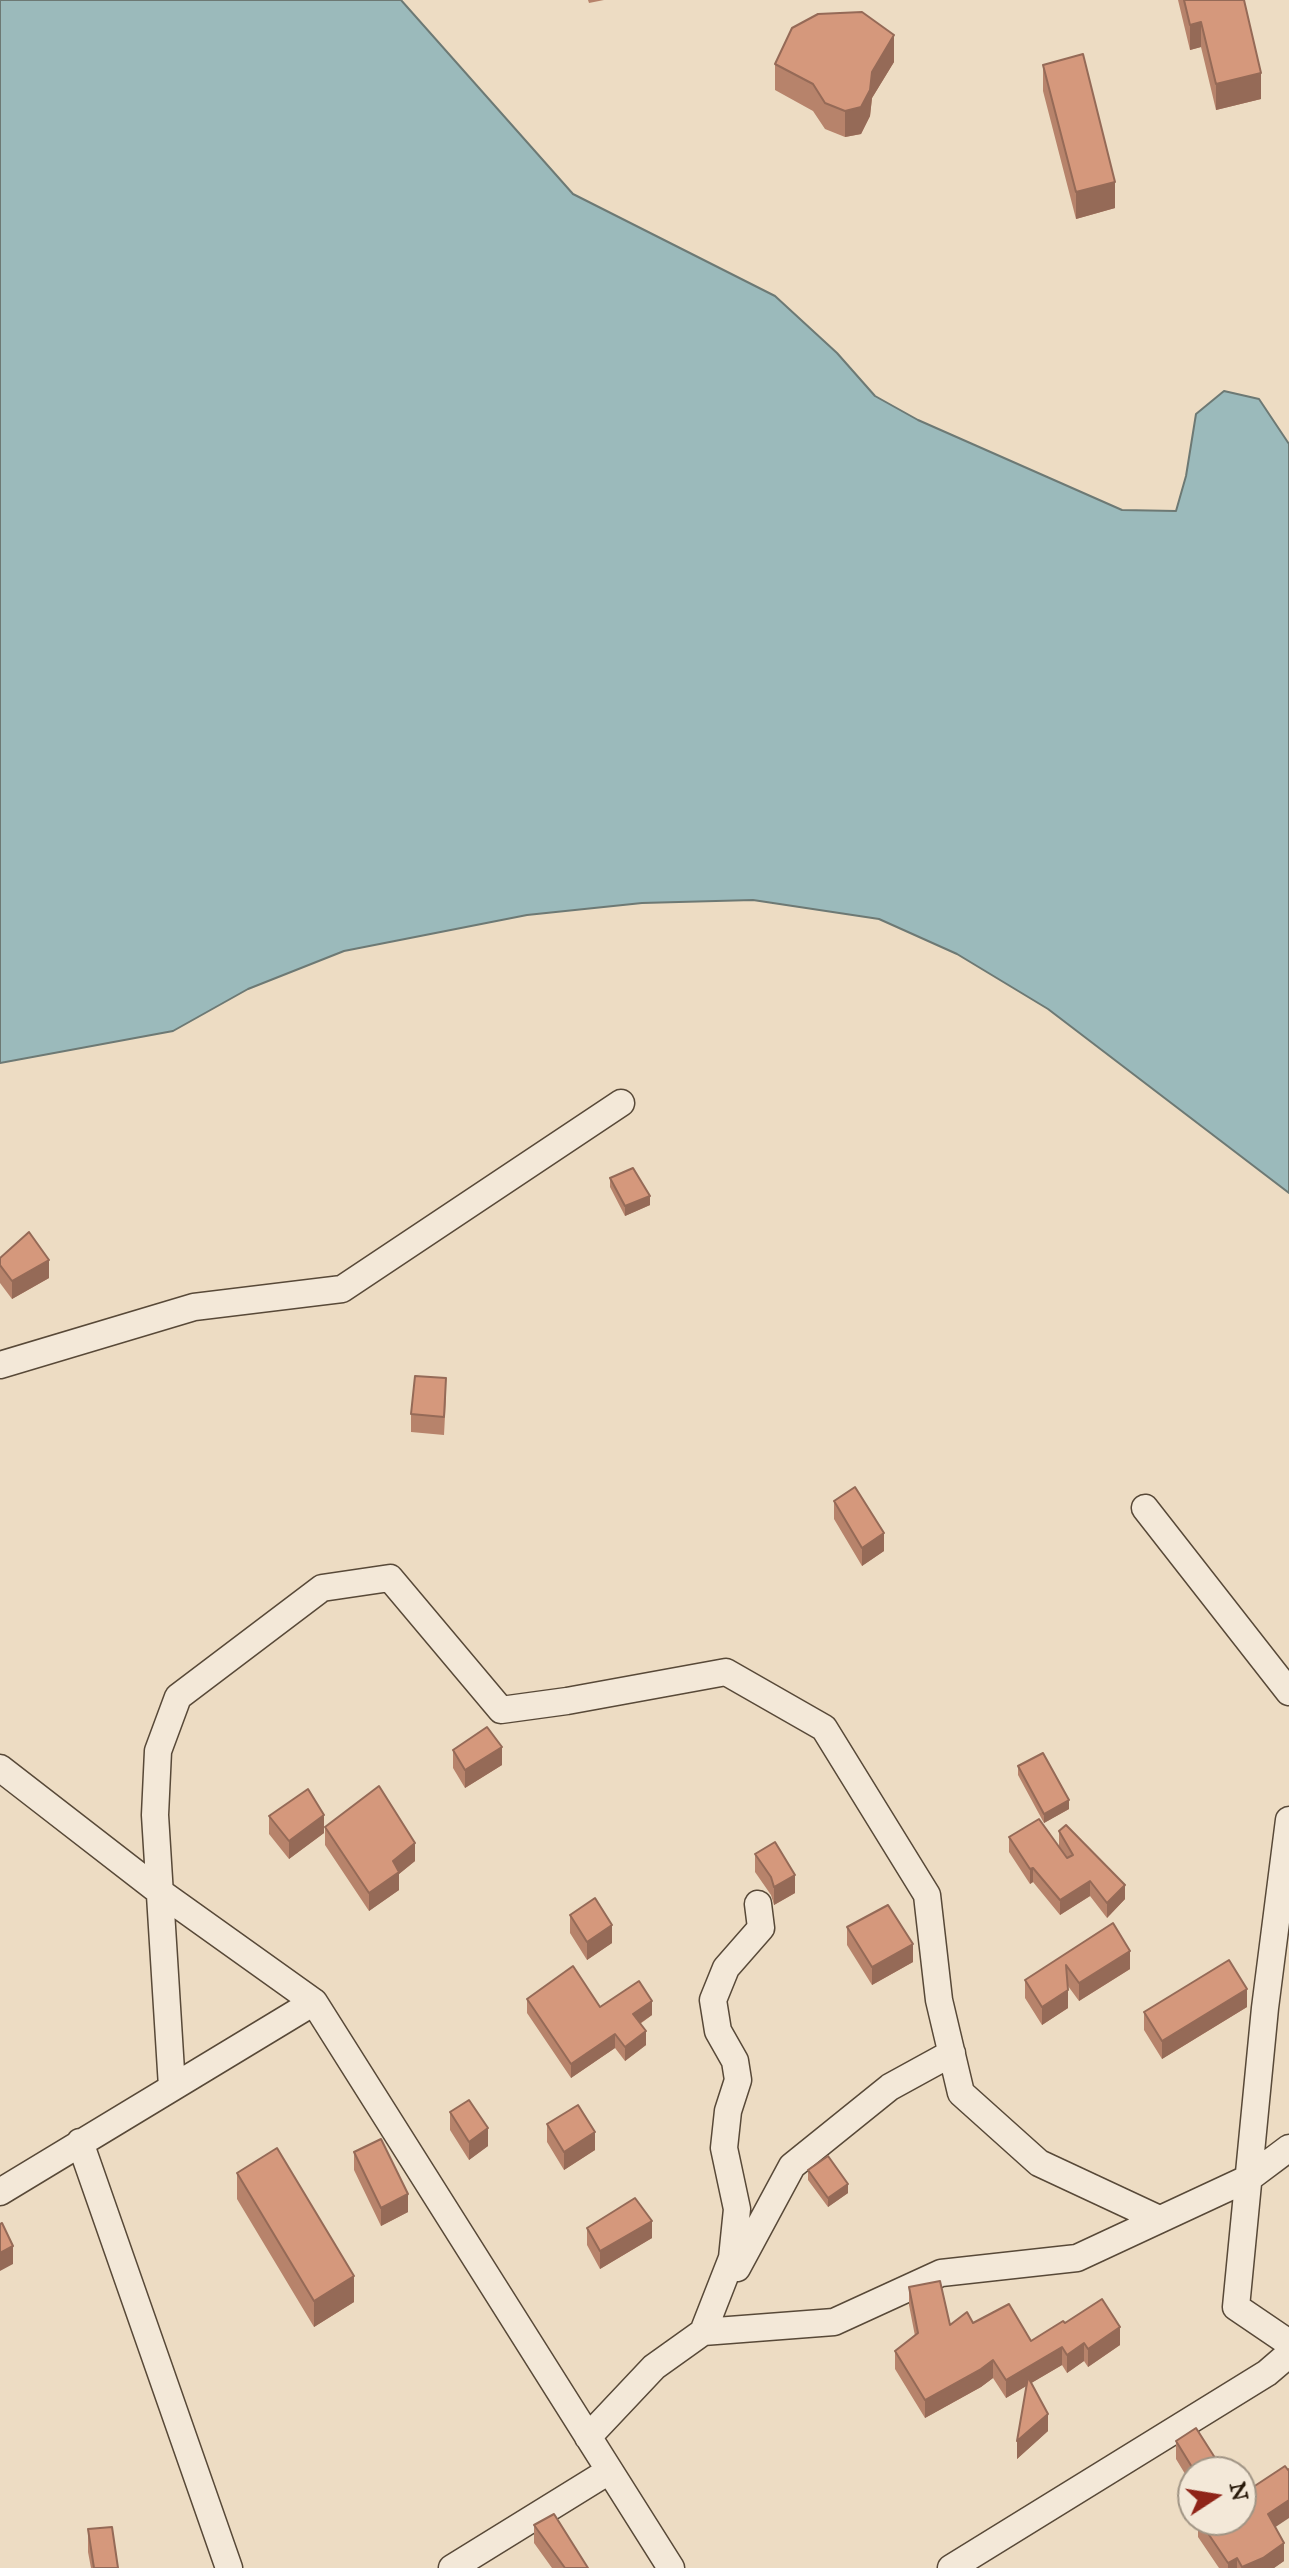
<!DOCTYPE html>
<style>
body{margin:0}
#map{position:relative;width:1289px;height:2568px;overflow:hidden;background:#eddcc3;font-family:"IM FELL Great Primer",serif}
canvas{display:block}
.north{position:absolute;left:1177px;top:2456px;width:80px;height:80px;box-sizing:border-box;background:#f3e8d8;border:2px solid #a19585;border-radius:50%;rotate:78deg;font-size:22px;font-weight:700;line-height:32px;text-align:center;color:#271809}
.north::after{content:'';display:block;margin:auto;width:28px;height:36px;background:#8f2418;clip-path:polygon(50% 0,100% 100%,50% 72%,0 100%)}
</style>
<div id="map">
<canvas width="1289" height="2568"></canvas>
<div class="north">N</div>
</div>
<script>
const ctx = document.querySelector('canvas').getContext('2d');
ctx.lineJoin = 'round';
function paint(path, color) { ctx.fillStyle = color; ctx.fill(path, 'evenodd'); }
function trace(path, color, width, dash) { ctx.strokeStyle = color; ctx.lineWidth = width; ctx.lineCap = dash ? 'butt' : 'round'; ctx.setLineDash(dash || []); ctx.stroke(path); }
const water = new Path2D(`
 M0 0H401L573 194 775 296 837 353 875 396 918 420 1122 510 1176 511 1186 476 1196 414 1224 391 1259 399 1289 444V1193L1048 1009 957 954 879 919 753 900 642 903 527 915 344 951 248 989 173 1031 0 1063Z`);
paint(water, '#9bbabb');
trace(water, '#6d7974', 2);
const street = new Path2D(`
 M0 1365 194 1307 342 1289 621 1103
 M1145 1508 1289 1692
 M0 1768 160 1892 314 2002 671 2568
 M1289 1820 1265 2008 1236 2307 1289 2343
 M172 2087 155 1815 158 1751 178 1697 322 1588 390 1578 501 1710 567 1701 726 1672 824 1728 927 1895 939 2000 961 2093 1039 2163 1159 2219
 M80 2142 229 2568
 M0 2192 314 2002
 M737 2268 792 2166 890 2087 952 2053
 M703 2332 732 2258 737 2209 724 2148 728 2111 738 2080 735 2061 718 2031 713 2000 726 1968 761 1928 758 1904
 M588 2437 654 2367 703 2332 834 2322 941 2273 1077 2258 1249 2178 1289 2148
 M452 2568 609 2471
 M951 2568 1267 2373 1289 2354`);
trace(street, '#584938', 29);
trace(street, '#f3e8d8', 26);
paint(new Path2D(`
 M588 0H604L589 3Z
 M1178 0H1244L1261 99 1216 110 1201 47 1190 50Z
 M894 62 872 98 870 116 861 134 845 137 825 129 813 111 775 90V64Z
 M1043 65 1115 208 1076 219 1043 91Z
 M610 1178 650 1205 625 1216 610 1187Z
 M0 1258 49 1278 12 1299 0 1283Z
 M446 1396 444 1435 411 1432V1414Z
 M834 1501 884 1551 862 1566 834 1519Z
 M453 1750 502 1765 465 1788 453 1768Z
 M1018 1766 1069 1809 1044 1823 1018 1775Z
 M269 1816 324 1833 289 1859 269 1834Z
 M325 1827 415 1861 399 1874V1890L369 1911 325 1845Z
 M1059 1831 1125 1899 1107 1918 1090 1896 1060 1915 1033 1882 1030 1884 1009 1852V1837L1059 1846Z
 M755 1854 795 1893 774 1905 771 1895 755 1872Z
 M570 1915 612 1943 587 1960 570 1933Z
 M1113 1923 1130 1969 1079 2001 1068 1986V2008L1042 2025 1025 1998V1980Z
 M847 1927 913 1962 872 1985 847 1945Z
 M527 1999 600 2007 652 2015 640 2024 646 2045 625 2061 615 2048 571 2078 527 2013Z
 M1247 2007 1162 2059 1144 2030V2012Z
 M450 2112 488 2146 469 2160 450 2130Z
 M547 2124 595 2150 564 2170 547 2142Z
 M354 2152 408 2212 381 2226 354 2170Z
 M808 2170 848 2193 828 2207 808 2180Z
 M237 2173 354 2302 314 2327 237 2199Z
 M587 2228 652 2238 600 2269 587 2245Z
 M909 2287 950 2325 973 2323 1031 2341 1065 2323 1120 2345 1088 2367 1084 2361 1067 2373 1062 2365 1031 2383 1048 2431 1017 2459 1026 2386 1006 2398 993 2378 981 2387 925 2418 895 2369V2351L915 2336 909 2305Z
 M1176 2441 1224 2472H1193V2487L1176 2459Z
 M1198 2520 1275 2527 1284 2561 1274 2568H1219L1198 2537Z
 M534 2525 588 2568H552L534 2543Z
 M88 2529 118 2568H91L88 2552Z`), '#b7836b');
paint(new Path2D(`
 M1201 22V47L1190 50V25Z
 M894 35V62L872 98 870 116 861 134 845 137V111Z
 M1261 73V99L1216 110V84Z
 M1115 182V208L1076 219V192Z
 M650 1196V1205L625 1216V1206Z
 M49 1260V1278L12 1299V1281Z
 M884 1533V1551L862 1566V1548Z
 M502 1747V1765L465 1788V1770Z
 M1069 1800V1809L1044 1823V1814Z
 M324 1815V1833L289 1859V1841Z
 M415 1843V1861L399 1874V1890L369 1911V1893L393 1861Z
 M1033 1868V1882L1030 1884V1869Z
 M795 1875V1893L774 1905V1887Z
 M1090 1881V1896L1060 1915V1900Z
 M1125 1885V1899L1107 1918V1903Z
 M612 1925V1943L587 1960V1942Z
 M913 1944V1962L872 1985V1967Z
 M1130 1951V1969L1079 2001V1983Z
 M1247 1989V2007L1162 2059V2041Z
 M1068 1990V2008L1042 2025V2007Z
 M652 2001V2015L633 2028V2014Z
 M646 2031V2045L625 2061V2047Z
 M615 2034V2048L571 2078V2064Z
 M488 2128V2146L469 2160V2142Z
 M595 2132V2150L564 2170V2152Z
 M848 2184V2193L828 2207V2198Z
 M408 2194V2212L381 2226V2208Z
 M652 2221V2238L600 2269V2251Z
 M13 2246V2264L0 2271V2253Z
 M354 2276V2302L314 2327V2301Z
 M1120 2327V2345L1088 2367V2349Z
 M1084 2343V2361L1067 2373V2355Z
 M1062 2347V2365L1006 2398V2380Z
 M993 2360V2378L981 2387 925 2418V2400Z
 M1048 2414V2431L1017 2459V2441Z
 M1289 2500V2518L1268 2532V2514Z
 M1284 2543V2561L1274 2568H1242Z
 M1237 2558V2568H1228V2563Z`), '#956a57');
const building = new Path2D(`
 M1184 0H1244L1261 73 1216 84 1201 22 1190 25Z
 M862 12 894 35 872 72 870 90 861 107 845 111 825 103 813 84 775 64 792 28 818 14Z
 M1083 54 1115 182 1076 192 1043 65Z
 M633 1168 650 1196 625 1206 610 1178Z
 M29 1232 49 1260 12 1281 0 1265V1258Z
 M415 1376 446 1378 444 1417 411 1414Z
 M855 1487 884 1533 862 1548 834 1501Z
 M487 1727 502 1747 465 1770 453 1750Z
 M1043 1753 1069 1800 1044 1814 1018 1766Z
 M379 1786 415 1843 393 1861 399 1872 369 1893 325 1827Z
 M308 1789 324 1815 289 1841 269 1816Z
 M1039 1819 1067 1858 1073 1855 1059 1831 1066 1825 1125 1885 1107 1903 1090 1881 1060 1900 1033 1868 1030 1869 1009 1837Z
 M775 1842 795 1875 774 1887 771 1877 755 1854Z
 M595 1898 612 1925 587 1942 570 1915Z
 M888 1905 913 1944 872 1967 847 1927Z
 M1113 1923 1130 1951 1079 1983 1066 1965 1068 1990 1042 2007 1025 1980Z
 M1229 1960 1247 1989 1162 2041 1144 2012Z
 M573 1966 600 2007 639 1981 652 2001 633 2014 646 2031 625 2047 615 2034 571 2064 527 1999Z
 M469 2100 488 2128 469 2142 450 2112Z
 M578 2105 595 2132 564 2152 547 2124Z
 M381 2139 408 2194 381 2208 354 2152Z
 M277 2148 354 2276 314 2301 237 2173Z
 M828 2156 848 2184 828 2198 808 2170Z
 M635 2198 652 2221 600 2251 587 2228Z
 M2 2223 13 2246 0 2253V2224Z
 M940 2281 950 2325 967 2312 973 2323 1009 2304 1031 2341 1063 2321 1065 2323 1102 2299 1120 2327 1088 2349 1084 2343 1067 2355 1062 2347 1006 2380 993 2360 981 2369 925 2400 895 2351 918 2333 909 2287Z
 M1028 2377 1048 2414 1017 2441Z
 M1196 2428 1224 2472H1195L1176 2441Z
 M1285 2466 1288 2470 1289 2469V2500L1268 2514 1284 2543 1263 2558 1242 2567 1237 2558 1228 2563 1199 2520H1241V2495Z
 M554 2514 588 2568H565L534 2525Z
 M112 2527 118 2568H94L88 2529Z`);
paint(building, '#d5987c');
trace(building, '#956a57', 2);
</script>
